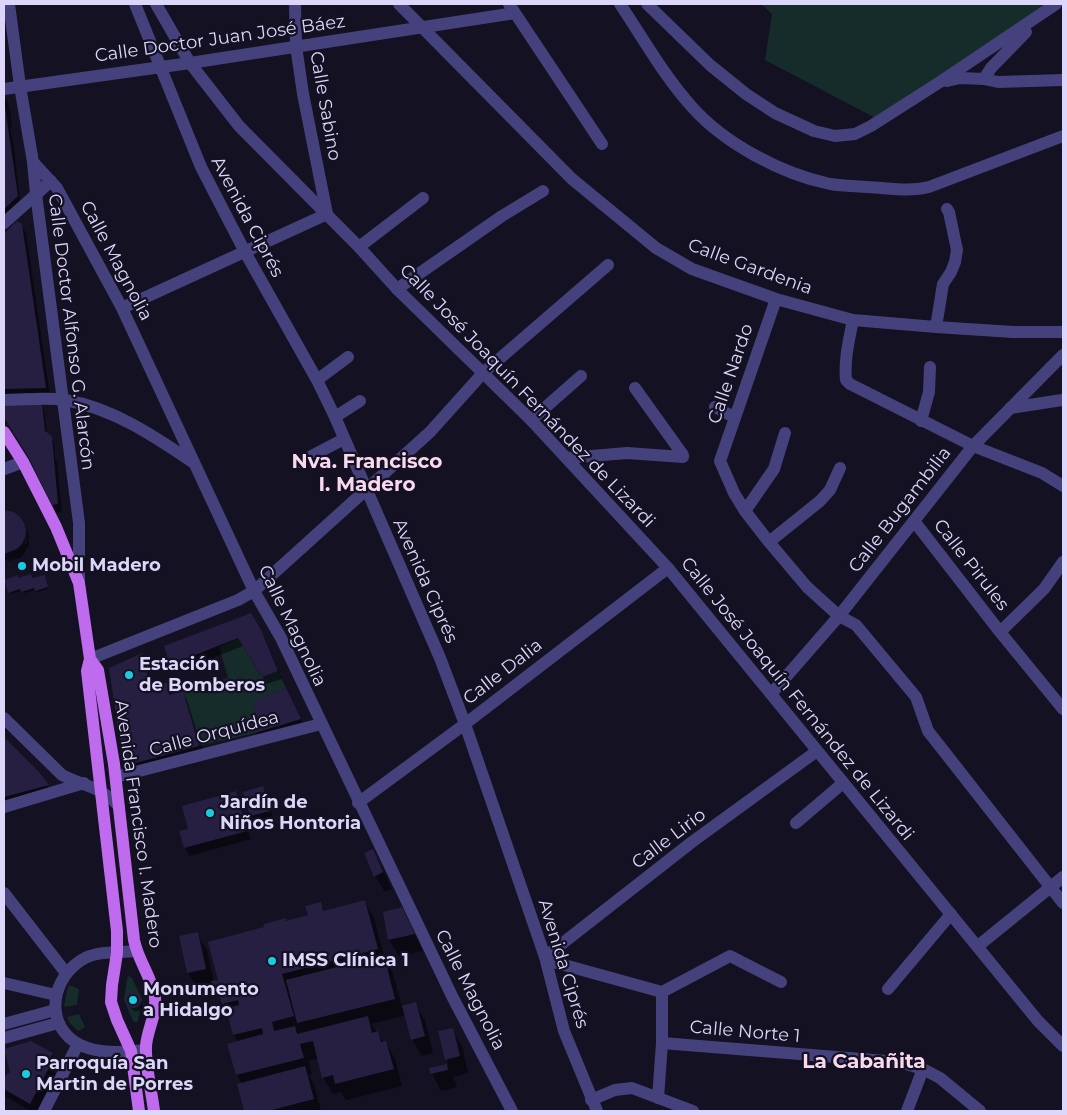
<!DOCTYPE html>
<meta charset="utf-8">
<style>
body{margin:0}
#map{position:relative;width:1067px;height:1115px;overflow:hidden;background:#141122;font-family:Montserrat,sans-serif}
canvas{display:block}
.frame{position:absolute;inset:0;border:5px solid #dcd7fa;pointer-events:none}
</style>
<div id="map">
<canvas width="1067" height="1115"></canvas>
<div class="frame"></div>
</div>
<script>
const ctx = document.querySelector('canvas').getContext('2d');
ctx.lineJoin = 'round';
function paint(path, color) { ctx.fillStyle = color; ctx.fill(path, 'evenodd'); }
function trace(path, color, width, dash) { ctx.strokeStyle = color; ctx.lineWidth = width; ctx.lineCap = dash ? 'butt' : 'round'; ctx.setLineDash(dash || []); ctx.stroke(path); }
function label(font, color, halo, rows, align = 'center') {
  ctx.font = font + ' Montserrat,sans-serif'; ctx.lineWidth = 4.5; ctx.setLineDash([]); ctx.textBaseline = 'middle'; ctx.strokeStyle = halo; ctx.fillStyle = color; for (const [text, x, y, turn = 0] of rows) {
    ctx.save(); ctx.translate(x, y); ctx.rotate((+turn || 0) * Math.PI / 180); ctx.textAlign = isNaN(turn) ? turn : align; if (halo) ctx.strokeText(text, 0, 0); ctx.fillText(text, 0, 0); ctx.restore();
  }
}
paint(new Path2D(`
 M761 4H1054L883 122 765 60 772 14Z
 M238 638 261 676 278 671 286 688 253 702 257 720 251 722 255 733 199 746 183 691 228 678 219 647Z
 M129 976 132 978 142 999 138 1021 136 1023 133 1021 124 1000 127 978Z
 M69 985 79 989 77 1005 64 1007 67 991Z
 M79 1014 85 1027 78 1031 69 1022 67 1017Z`), '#152c2b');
paint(new Path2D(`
 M4 96 10 107 12 127H10L14 148 20 202 4 217Z
 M17 223 21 225 26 233 50 395 4 397V236Z
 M42 404 44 410 47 434 54 442 55 458 57 463 62 512 57 513 31 459 4 415V406Z
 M4 511H7L23 524 25 544 27 543 26 528 28 532 29 546 22 557 9 561 4 560Z
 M45 578 48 589 37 592 36 590 24 593 22 591 10 594 9 592 18 579Z
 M250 614 265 639 282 679 267 684 243 646 176 672 172 664Z
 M142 655 146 663 152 685 168 684 173 695 182 692 187 700 205 757 131 776 125 765Z
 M290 698 305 728 260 740 256 732 259 720Z
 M4 738 39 773 53 793 4 810Z
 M262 788 267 796 273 819 256 824 251 816Z
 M243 817 251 839 189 856 185 848 190 830Z
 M373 851 382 868 392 889 385 892 375 876Z
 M365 902 374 918 385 960 393 973 402 1007 415 1004 425 1020 433 1053 422 1056 412 1039 406 1015 371 1024 384 1043H386L395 1059 402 1086 346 1100 341 1092 333 1094 323 1077 319 1058 309 1061 312 1075H309L314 1084 321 1111H245L238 1085 242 1084 237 1075 229 1044 238 1042 234 1035 229 1013 214 986 198 989 188 973 197 934 207 950 214 982 220 981 286 922 310 916 320 904 325 912Z
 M402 909 423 951 399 956 389 940 384 913Z
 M132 993 136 994 143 1006 141 1010 136 1012 131 1009 126 999 128 995Z
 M452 1030 462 1046 468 1073 453 1077 457 1087 441 1091 430 1069 449 1065 446 1060Z
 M52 1054 58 1065 54 1072 57 1076 37 1111H31L4 1096V1079L12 1072Z`), '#0007');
paint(new Path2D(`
 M4 100 18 196 4 209Z
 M17 221 22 224 46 388 4 389V234Z
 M42 403 45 431 52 436 58 504 52 505 29 458 4 417V405Z
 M4 510 14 512 20 517 24 523 26 530 25 537 22 544 17 549 4 554Z
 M31 574 32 578 45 575 48 587 35 591 34 588 21 592 20 589 8 593 4 580 18 575V578Z
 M251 613 261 630 278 671 262 677 238 638 170 665 164 646Z
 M142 653 150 684 169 683V695L183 691 199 746 124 766 109 668Z
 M286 688 301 719 255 733 251 722 257 720 253 702Z
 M4 737 39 772 49 785 4 797Z
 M263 786 270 811 250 816 243 792Z
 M236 791 247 831 184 848 179 831 188 829 182 806Z
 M373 849 383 872 374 877 364 853Z
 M365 900 378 949 282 974 294 1016 272 1022 274 1031 295 1026 297 1034 368 1016 372 1033 378 1031 381 1042 386 1041 394 1069 335 1084 333 1075 322 1078 313 1041 300 1044 304 1058 236 1075 227 1044 263 1034 262 1028 233 1035 226 1008 239 1005 238 1000 222 1004 219 995 235 991 234 988 221 992 220 988 213 990 211 981 218 980 208 942 264 927V924L286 918V921L308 915 305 906 321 902 323 911Z
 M402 907 415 934 388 940 383 912Z
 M198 932 206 969 187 973 179 936Z
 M384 955 395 999 297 1023 286 980Z
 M125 1000a8 8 0 1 1 16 0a8 8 0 1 1-16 0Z
 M416 1002 425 1036 411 1040 402 1006Z
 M453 1028 460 1056 445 1060 438 1031Z
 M31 1041 53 1053 48 1062 51 1064 30 1104 4 1089V1077L10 1072 4 1049Z
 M447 1064 448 1070 430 1074 429 1068Z
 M305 1066 314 1099 268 1111H244L237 1084Z`), '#271f41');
trace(new Path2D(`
 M135 4 201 167 245 252 317 380 335 417 440 658 465 724 545 957 564 1031 597 1111
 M399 4 572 179 656 248 692 269 776 299 853 320 936 327 1013 332H1063
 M509 4 602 144
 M620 4C643 38 664 76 692 107 725 144 782 174 830 184 843 186 856 186 868 187 889 188 909 192 929 187L1063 136
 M647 4 710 65 746 94 775 113 814 131 835 136 855 134 871 126 940 82 1056 4
 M984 79 991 68 1026 32
 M947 81 960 78 984 79 998 82 1063 80
 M4 89 190 63 515 13
 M33 162 57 188 122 308 254 591 281 638 452 996 512 1111
 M4 223 51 181
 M359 247 423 198
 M397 289 502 216 543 191
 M776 299 720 461 734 493 745 511 769 542 807 587 839 616 856 625 916 697 928 731 1063 903
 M122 308 327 214 303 94 296 46 295 4
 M853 320C849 340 844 360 846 380L850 384 973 446 1042 473 1063 486
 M936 327 943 284 951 272 955 262 957 250 949 212 947 209
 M317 380 348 357
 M4 400C23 400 46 397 65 400 113 408 154 436 194 463
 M715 407 734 417
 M1010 408 1062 400
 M335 417 360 401
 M531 420 581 376
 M921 421 929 392 930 367
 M568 458 627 453 683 457V455L635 388
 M300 462 344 439
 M4 469 23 462
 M745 511 774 469 785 433
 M914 521 1000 632 1063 709
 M769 542 820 501 830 490 840 468
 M1000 632 1044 589 1063 562
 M90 659 238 600 254 591 430 432 483 373 608 265
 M771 694 839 616 973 446 1063 355
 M4 718 62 775C83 786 100 786 119 806
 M116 777 321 724
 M358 803 465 724 668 568
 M4 807 84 783
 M796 823 843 783
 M4 893 66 973
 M978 946 1063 877
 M136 951C118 953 95 950 80 961 46 984 46 1035 88 1048 106 1054 127 1052 146 1050
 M545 957 692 842 817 751
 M546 960 662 992
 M4 983 56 995
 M888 989 951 914
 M662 992 730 956 781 982
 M4 1024 55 1010
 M4 1038 58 1023
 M662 1043 899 1062 923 1069 940 1078 980 1111
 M658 1098 662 1043V992
 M591 1100 615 1090 632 1088 693 1111
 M44 1111 78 1044
 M907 1111 923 1069`), '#45417c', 12);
trace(new Path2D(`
 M9 4 20 86 33 162 36 194 79 523V582
 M156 4 190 63 239 126 359 247 397 289 531 420 668 568 1038 1021 1063 1046`), '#45417c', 12);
trace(new Path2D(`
 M4 432 23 462 56 527 79 583 90 659 87 671 117 931V953L112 985 111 1002 117 1020 131 1051 139 1111
 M90 659 98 670 114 764 134 940C138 961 152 977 155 998 157 1014 147 1030 146 1046 145 1065 152 1093 154 1111`), '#bf6bed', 12);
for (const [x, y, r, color] of [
 [22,566,5,"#1bcbe2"],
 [129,675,5,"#1bcbe2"],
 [210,813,5,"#1bcbe2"],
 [272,961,5,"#1bcbe2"],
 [133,1000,5,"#1bcbe2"],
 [26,1074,5,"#1bcbe2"]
]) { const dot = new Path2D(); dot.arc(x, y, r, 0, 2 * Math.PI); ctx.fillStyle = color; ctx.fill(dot); trace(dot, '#141122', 2); }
label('18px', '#dcd7fa', '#141122', [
 ["Calle Doctor Juan José Báez",220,39,-8],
 ["Calle Sabino",325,106,80],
 ["Avenida Ciprés",247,217,62],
 ["Calle Magnolia",116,261,62],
 ["Calle Gardenia",750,267,20],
 ["Calle Doctor Alfonso G. Alarcón",71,332,83],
 ["Calle Nardo",731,374,-71],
 ["Calle José Joaquín Fernández de Lizardi",527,396,46],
 ["Calle Bugambilia",900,510,-52],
 ["Calle Pirules",971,565,52],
 ["Avenida Ciprés",425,581,66],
 ["Calle Magnolia",292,626,64],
 ["Calle Dalia",503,672,-38],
 ["Calle José Joaquín Fernández de Lizardi",797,699,51],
 ["Calle Orquídea",214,734,-15],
 ["Avenida Francisco I. Madero",138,824,82],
 ["Calle Lirio",669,839,-37],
 ["Avenida Ciprés",563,964,73],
 ["Calle Magnolia",470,990,63],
 ["Calle Norte 1",745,1032,5]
]);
label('bold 18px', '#dcd7fa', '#141122', [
 ["Mobil Madero",32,566],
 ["Estación",139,665],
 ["de Bomberos",139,686],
 ["Jardín de",220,803],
 ["Niños Hontoria",220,824],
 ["IMSS Clínica 1",282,961],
 ["Monumento",143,990],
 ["a Hidalgo",143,1011],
 ["Parroquía San",36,1064],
 ["Martin de Porres",36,1085]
], 'left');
label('bold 20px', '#fad9ee', '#141122', [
 ["Nva. Francisco",367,462],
 ["I. Madero",367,485],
 ["La Cabañita",864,1062]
]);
</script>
